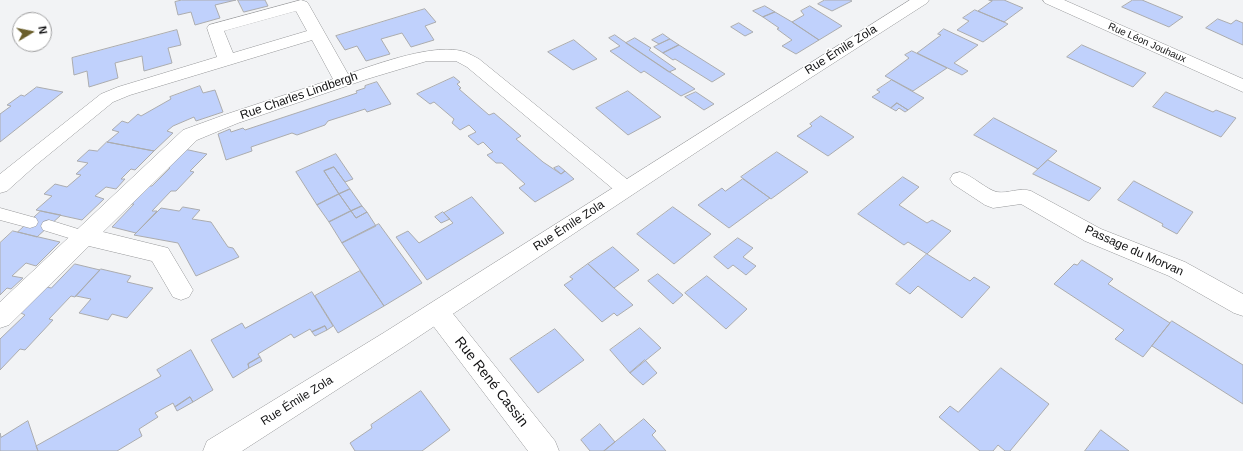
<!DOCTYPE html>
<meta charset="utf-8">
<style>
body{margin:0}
#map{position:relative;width:1243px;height:451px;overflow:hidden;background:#f2f3f5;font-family:Helvetica,sans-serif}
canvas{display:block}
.north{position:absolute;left:12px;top:12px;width:40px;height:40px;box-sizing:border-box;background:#fff;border:1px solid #a0a0a1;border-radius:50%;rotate:80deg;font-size:11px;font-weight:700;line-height:16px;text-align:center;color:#121213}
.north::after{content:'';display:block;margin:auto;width:14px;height:18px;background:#6b5f2c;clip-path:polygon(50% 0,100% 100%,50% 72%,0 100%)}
</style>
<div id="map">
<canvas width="1243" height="451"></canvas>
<div class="north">N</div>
</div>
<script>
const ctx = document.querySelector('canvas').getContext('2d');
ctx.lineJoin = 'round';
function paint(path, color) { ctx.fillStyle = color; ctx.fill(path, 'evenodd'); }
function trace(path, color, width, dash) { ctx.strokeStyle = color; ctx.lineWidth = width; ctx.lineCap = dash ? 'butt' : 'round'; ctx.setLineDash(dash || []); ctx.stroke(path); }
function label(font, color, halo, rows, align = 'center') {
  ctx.font = font + ' Helvetica,sans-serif'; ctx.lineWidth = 3; ctx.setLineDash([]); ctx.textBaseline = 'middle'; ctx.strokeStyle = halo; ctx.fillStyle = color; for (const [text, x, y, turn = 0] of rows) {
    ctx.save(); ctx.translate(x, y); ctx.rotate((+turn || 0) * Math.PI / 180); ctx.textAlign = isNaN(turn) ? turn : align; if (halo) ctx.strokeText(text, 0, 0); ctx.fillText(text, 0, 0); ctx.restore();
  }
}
const building = new Path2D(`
 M182 0H236L215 5 220 18 195 25 191 12 178 15 175 2Z
 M238 0H265L268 6 244 12Z
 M825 0H850L852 1 832 11 818 4Z
 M989 0H1004L1023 8 1004 22 978 11 992 1Z
 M1133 0H1142L1183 17 1169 27 1122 7Z
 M765 6 775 12 763 17 753 11Z
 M810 6 842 26 819 40 792 22 804 15 801 11Z
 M425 9 436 22 425 26 434 40 411 47 402 33 381 39 390 54 366 61 357 46 345 50 336 36Z
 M975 10 1004 22 1008 24 983 42 957 30 969 21 963 18Z
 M775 12 792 22 819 40 796 54 782 46 792 40 777 29 779 28 763 17Z
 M1218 19 1231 24 1236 20 1243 23V45L1206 28Z
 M739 23 753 32 745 36 731 27Z
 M944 29 978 45 954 63 968 71 962 75 917 53 941 35 938 34Z
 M177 30 181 45 168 48 172 63 144 71 142 56 115 63 118 78 89 87 87 71 74 75 72 58Z
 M663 34 670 39 659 44 652 40Z
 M615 35 622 40 695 89 681 96 644 71 641 73 610 51 620 46 609 38Z
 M635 38 651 48 649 50 676 69 669 72 626 43Z
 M670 39 679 45 663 53 654 47Z
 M574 40 597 59 573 70 548 52Z
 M679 45 725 74 712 82 675 59 673 60 663 53Z
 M1082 45 1146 73 1133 87 1067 57Z
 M912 51 947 68 913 91 885 76 909 58 905 55Z
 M454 77 460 82 457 84 461 88 459 89 489 115 494 113 521 136 516 139 543 162 561 174 565 171 574 179 535 202 519 188 525 184 502 163H496L487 155 493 152 483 142 478 145 468 136 476 132 469 125 460 130 452 123 454 119 434 102 430 104 417 94Z
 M892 80 924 98 908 110 897 103 891 108 872 97 880 92 877 90Z
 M377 82 391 104 367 112 365 109 353 113 328 121 325 125 297 135 292 133 251 147 252 151 226 160 218 134 230 129 231 132 243 128 245 130 345 97 357 93 356 91 365 88V86Z
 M200 86 203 93 215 90 223 112 196 121 194 117 173 126 167 131 173 133 154 151 107 142 119 132 112 130 122 121 128 123 138 114 141 116 171 99 170 97Z
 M37 87 63 92 0 142V114L11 106 7 105 21 95 24 96Z
 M628 91 661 117 628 135 596 108Z
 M696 92 714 104 704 110 685 97Z
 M1166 92 1213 112 1216 110 1236 118 1221 137 1153 107Z
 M897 103 908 110 905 112 899 108 896 111 891 108Z
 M821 116 854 137 828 156 797 136 812 126 810 124Z
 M994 118 1057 151 1038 169 974 135Z
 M107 142 154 151 135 170 131 169 121 179H125L116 189 106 187 95 196 104 199 82 220 36 210 52 196 44 194 55 184 67 187 81 175 76 174 88 163 77 161 89 150 97 151Z
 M184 149 207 154 190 171 194 172 176 191H171L152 211H157L136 233 112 227 134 204H130L148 186H152L170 168 167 167Z
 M777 152 808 172 771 199 741 177Z
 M336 154 353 179 345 182 334 167 324 171 339 194 317 205 296 172Z
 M1048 160 1101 188 1089 201 1033 174Z
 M559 166 565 171 561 174 554 168Z
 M334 167 350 189 339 194 324 171Z
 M903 177 919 187 899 205 927 223 932 220 951 231 927 254 908 242 904 245 858 214Z
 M743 179 770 198 729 228 698 205 722 188 725 191Z
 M1134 181 1193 212 1177 234 1162 226 1163 224 1118 200Z
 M350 189 362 206 351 211 339 194Z
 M339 194 351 211 329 222 317 205Z
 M472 197 504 233 427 280 396 237 408 231 419 243 453 223 444 213Z
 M362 206 367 212 356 218 351 211Z
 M183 207 200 210 192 219 211 222 228 247 233 248 239 257 196 276 178 243 134 235 161 208 179 211Z
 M673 207 711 234 674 264 637 234Z
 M41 211 61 215 37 237 18 232Z
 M351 211 356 218 367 212 376 226 342 243 329 222Z
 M443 212 450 219 441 223 435 217Z
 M379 224 422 283 384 306 342 243Z
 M13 231 60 242 36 266 26 263 12 276 23 278 11 289 7 288 0 295V243Z
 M738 238 753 248 743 257 756 266 746 275 733 265 728 269 714 257Z
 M613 247 639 270 614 288 588 264Z
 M927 254 970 281 974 277 990 287 962 318 918 286 910 294 896 284Z
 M1082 260 1113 279 1108 284 1170 323 1143 357 1115 339 1124 330 1054 284 1074 264 1077 265Z
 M75 264 100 270 75 297 71 296 49 319 53 320 25 350 20 349 0 370V339L25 315 21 313 47 287 51 288Z
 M588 264 614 288 633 305 617 316 614 313 602 322 564 285 573 279 570 277Z
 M101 269 131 276 127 282 153 288 127 318 112 314 108 320 79 313 91 299 76 296Z
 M360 271 384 306 338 333 315 296Z
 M658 274 683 295 673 304 648 281Z
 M707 276 747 309 726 329 685 293Z
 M312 292 333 326 327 330 325 326 312 332 310 329 294 338 291 334 258 354 260 357 248 364 249 368 233 378 211 340 242 323 245 328Z
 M1172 321 1243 365V404L1152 346Z
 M325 326 327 330 315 336 312 332Z
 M640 328 661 348 630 373 610 350Z
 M555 329 584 360 538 393 510 359Z
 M191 350 213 390 193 402 190 397 175 407 173 403 155 413 158 417 139 429 142 436 117 451H38L36 446 161 376 157 370Z
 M260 357 262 361 249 368 248 364Z
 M645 360 657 373 643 385 630 373Z
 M1001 368 1049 404 1010 451H1005L998 445 993 451H980L939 417 950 406 958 412Z
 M421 391 450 430 422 451H355L350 443 372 428 371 425Z
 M190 397 193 402 177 411 175 407Z
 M644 419 656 431 652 435 666 451H604Z
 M28 421 38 451H0V433L1 437Z
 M600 424 615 442 604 451H590L581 440Z
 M1101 430 1129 451H1085Z`);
paint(building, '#c0d1fc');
trace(building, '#abacae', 1);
const lane = new Path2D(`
 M0 208 36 218 38 222 36 226 30 228 0 220Z
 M49 220 91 233 93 237 91 241 85 243 43 230 41 226 43 222Z`);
const street = new Path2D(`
 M301 0 307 2 309 5 348 74C377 64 436 42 465 52 470 54 475 57 479 59L633 184 636 189 633 194 626 197 619 194 467 67 456 61H427L367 79 238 123 197 140 103 232 168 248 193 290 189 297 181 300 173 297 152 261 89 246 9 325 0 328V302L183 130 224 115 333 79 312 40 130 95 113 102 36 165 7 191 0 193V174L101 94 118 87 217 57 207 28 209 25ZM296 11 307 31 233 53 224 31Z
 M1043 0H1064L1243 79V92L1045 3Z
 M960 172C972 175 987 190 997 192 1008 194 1019 187 1031 191L1101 229 1185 262 1243 294V316L1234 313 1169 276 1085 241 1021 204 993 208 985 205 953 184 950 179 953 174Z
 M437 302 446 305 555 441 559 451H528L428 319 425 312 428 305Z`);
const secondary = new Path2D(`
 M910 0H929L927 3 751 116 403 347 242 451H203L207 441 385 332Z`);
trace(lane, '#97989a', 1);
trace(street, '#97989a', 1);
trace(secondary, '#97989a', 1);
paint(lane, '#fff');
paint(street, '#fff');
paint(secondary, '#fff');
label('10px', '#121213', '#fff', [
 ["Rue Léon Jouhaux",1147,43,24]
]);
label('12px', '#121213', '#fff', [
 ["Rue Émile Zola",841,50,-32],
 ["Rue Charles Lindbergh",299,96,-19],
 ["Rue Émile Zola",569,226,-33],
 ["Passage du Morvan",1134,251,24],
 ["Rue Émile Zola",297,401,-32]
]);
label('14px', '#121213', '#fff', [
 ["Rue René Cassin",491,382,52]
]);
</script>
